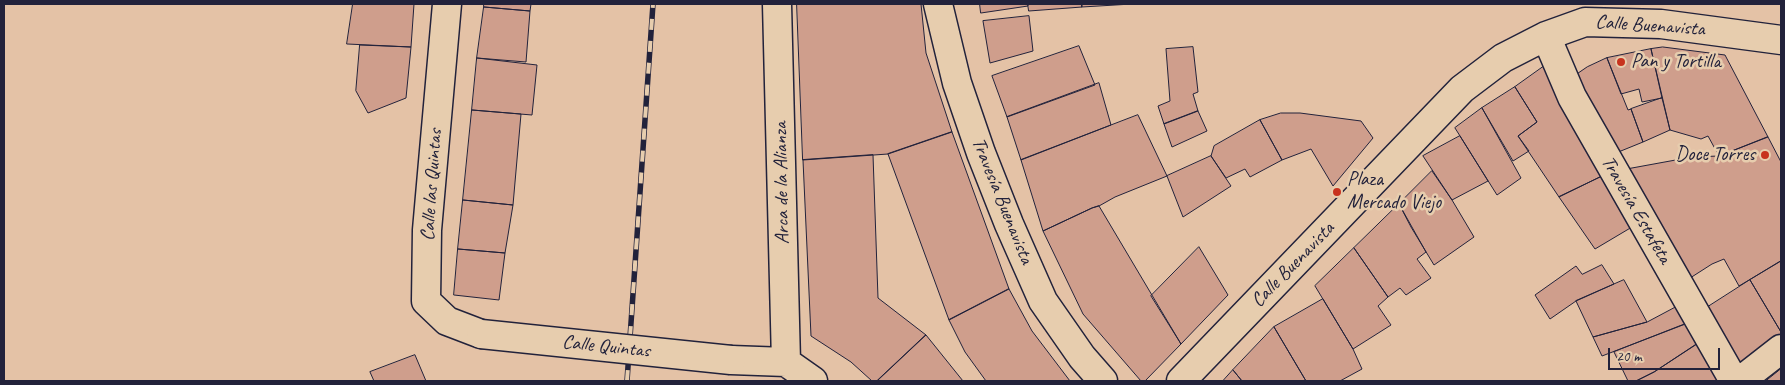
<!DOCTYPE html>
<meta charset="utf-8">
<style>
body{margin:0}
#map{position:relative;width:1785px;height:385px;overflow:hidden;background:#e4c2a6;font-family:Caveat,sans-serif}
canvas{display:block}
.frame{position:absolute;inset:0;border:5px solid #22223b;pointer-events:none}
.scale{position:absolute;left:1608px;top:348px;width:112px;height:22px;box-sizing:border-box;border:2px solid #22223b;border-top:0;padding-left:6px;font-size:15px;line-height:18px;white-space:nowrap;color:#22223b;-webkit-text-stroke:4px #e7cdae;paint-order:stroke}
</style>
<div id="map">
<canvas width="1785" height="385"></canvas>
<div class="frame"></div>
<div class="scale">20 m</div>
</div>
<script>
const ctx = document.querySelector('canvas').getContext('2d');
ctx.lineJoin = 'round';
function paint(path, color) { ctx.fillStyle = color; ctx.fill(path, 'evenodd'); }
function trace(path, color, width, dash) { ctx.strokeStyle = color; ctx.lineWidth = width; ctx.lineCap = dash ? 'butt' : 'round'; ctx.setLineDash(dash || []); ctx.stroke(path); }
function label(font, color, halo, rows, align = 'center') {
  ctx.font = font + ' Caveat,sans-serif'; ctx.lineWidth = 5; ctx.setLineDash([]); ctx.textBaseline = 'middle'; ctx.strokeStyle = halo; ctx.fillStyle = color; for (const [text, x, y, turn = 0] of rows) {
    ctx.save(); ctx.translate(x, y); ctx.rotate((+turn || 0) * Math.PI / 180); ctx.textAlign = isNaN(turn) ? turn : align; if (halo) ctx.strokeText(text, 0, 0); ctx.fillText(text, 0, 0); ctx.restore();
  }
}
const building = new Path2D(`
 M353 4H414L411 47 347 44Z
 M484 4H531L530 11 484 7Z
 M797 4H921L926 53 952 132 888 154 803 160Z
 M980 4H1028V6L981 13Z
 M1028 4H1082V7L1029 11Z
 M1082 4H1132L1082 7Z
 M484 7 530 11 526 62 477 58Z
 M1029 16 1033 51 990 63 983 21Z
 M360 45 411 47 406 98 368 113 356 91Z
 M1079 46 1095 85 1007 117 992 76Z
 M1193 47 1198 92 1193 94 1198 111 1164 124 1158 106 1170 101 1166 49Z
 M1663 47 1725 55 1768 137 1719 156 1708 136 1701 139 1670 130 1651 49Z
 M1651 49 1662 98 1642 102 1639 89 1621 94 1607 58Z
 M477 58 537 65 532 115 472 110Z
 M1607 58 1628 110 1631 109 1643 142 1611 155 1568 80 1587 67Z
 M1543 67 1610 172 1559 197 1518 136 1537 122 1515 87Z
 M1099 83 1111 125 1021 160 1007 117Z
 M1515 87 1537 122 1518 136 1529 151 1513 161 1482 108Z
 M1662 98 1670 130 1643 142 1631 109Z
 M1482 108 1521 178 1497 195 1455 128Z
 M472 110 521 114 513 205 463 200Z
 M1198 111 1207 131 1172 147 1164 124Z
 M1281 113H1300L1361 121 1373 138 1333 186 1311 149 1282 160 1260 120Z
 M1138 115 1167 176 1115 197 1099 206 1092 208 1043 231 1021 160Z
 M1260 120 1282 160 1250 177 1245 169 1226 178 1211 156 1214 146Z
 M952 132 1009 289 949 320 888 154Z
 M1460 136 1488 181 1452 200 1423 156Z
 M1768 137 1781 162V261L1739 286 1724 259 1712 264 1687 280 1621 170 1692 157 1719 156Z
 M873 155 878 298 926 335 877 381H872L851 362 811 336 803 160Z
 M1211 156 1231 186 1183 217 1167 176Z
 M1432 171 1452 200 1474 237 1434 265 1411 227 1399 204Z
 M1603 176 1632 227 1595 249 1559 197Z
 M463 200 513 205 505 253 458 249Z
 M1399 204 1426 252 1417 259 1431 278 1406 295 1400 288 1388 297 1354 248Z
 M1099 206 1181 344 1145 381H1141L1083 314 1043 231 1092 208Z
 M1199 247 1228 295 1181 344 1151 296Z
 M1354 248 1388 297 1378 306 1391 325 1353 349 1315 286Z
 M458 249 505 253 499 300 454 295Z
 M1781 261V332L1750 280Z
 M1602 265 1614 284 1576 301 1550 319 1535 295 1576 266 1582 274Z
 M1624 280 1647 322 1593 337 1576 301Z
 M1750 280 1781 332V336L1737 375 1700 312Z
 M1009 289 1032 331 1070 381H986L965 352 949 320Z
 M1323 299 1353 349 1362 369 1340 381H1306L1274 327Z
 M1680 305 1688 323 1602 356 1593 337 1647 322Z
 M1688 323 1697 344 1654 372 1636 381H1628L1614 352Z
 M1274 327 1306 381H1242L1233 370Z
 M926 335 963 381H877Z
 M1697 344 1724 381H1636L1654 372Z
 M415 355 426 381H374L370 372Z
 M1781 369V381H1766Z
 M1233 370 1242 381H1223Z`);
paint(building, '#cf9e8c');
trace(building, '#22223b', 1);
const minor = new Path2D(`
 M447 4 427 230 426 301 447 321 481 334
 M777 4 786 362
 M938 4 957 83 981 153 1009 224 1043 301 1082 357 1103 381
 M1546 36 1572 97 1734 381
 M731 360 786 362 813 381
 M1181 381 1462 89 1503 58 1546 36 1585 22 1661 24 1781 40
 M1740 381 1781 349`);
trace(minor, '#22223b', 31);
trace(minor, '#e7cdae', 28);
const rail = new Path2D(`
 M627 381 653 4`);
trace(rail, '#22223b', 5.5);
trace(rail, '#e7cdae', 4, [11]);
const minorBridge = new Path2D(`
 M481 334 731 360`);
trace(minorBridge, '#22223b', 31, []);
trace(minorBridge, '#e7cdae', 28);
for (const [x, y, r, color] of [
 [1621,62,5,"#c8321e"],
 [1765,155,5,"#c8321e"],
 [1337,192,5,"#c8321e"]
]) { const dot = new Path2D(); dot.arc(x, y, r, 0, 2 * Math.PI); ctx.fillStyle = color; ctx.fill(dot); trace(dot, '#e7cdae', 2); }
label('20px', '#22223b', '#e7cdae', [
 ["Calle Buenavista",1650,26,4],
 ["Arca de la Alianza",782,183,-91],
 ["Calle las Quintas",432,185,-86],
 ["Travesía Buenavista",1002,201,68],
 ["Travesía Estafeta",1636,210,60],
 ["Calle Buenavista",1293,265,-46],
 ["Calle Quintas",606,347,6]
]);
label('20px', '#22223b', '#e7cdae', [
 ["Pan y Tortilla",1631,62],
 ["Doce Torres",1755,155,"right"],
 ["Plaza",1347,180],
 ["Mercado Viejo",1347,203]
], 'left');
</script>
